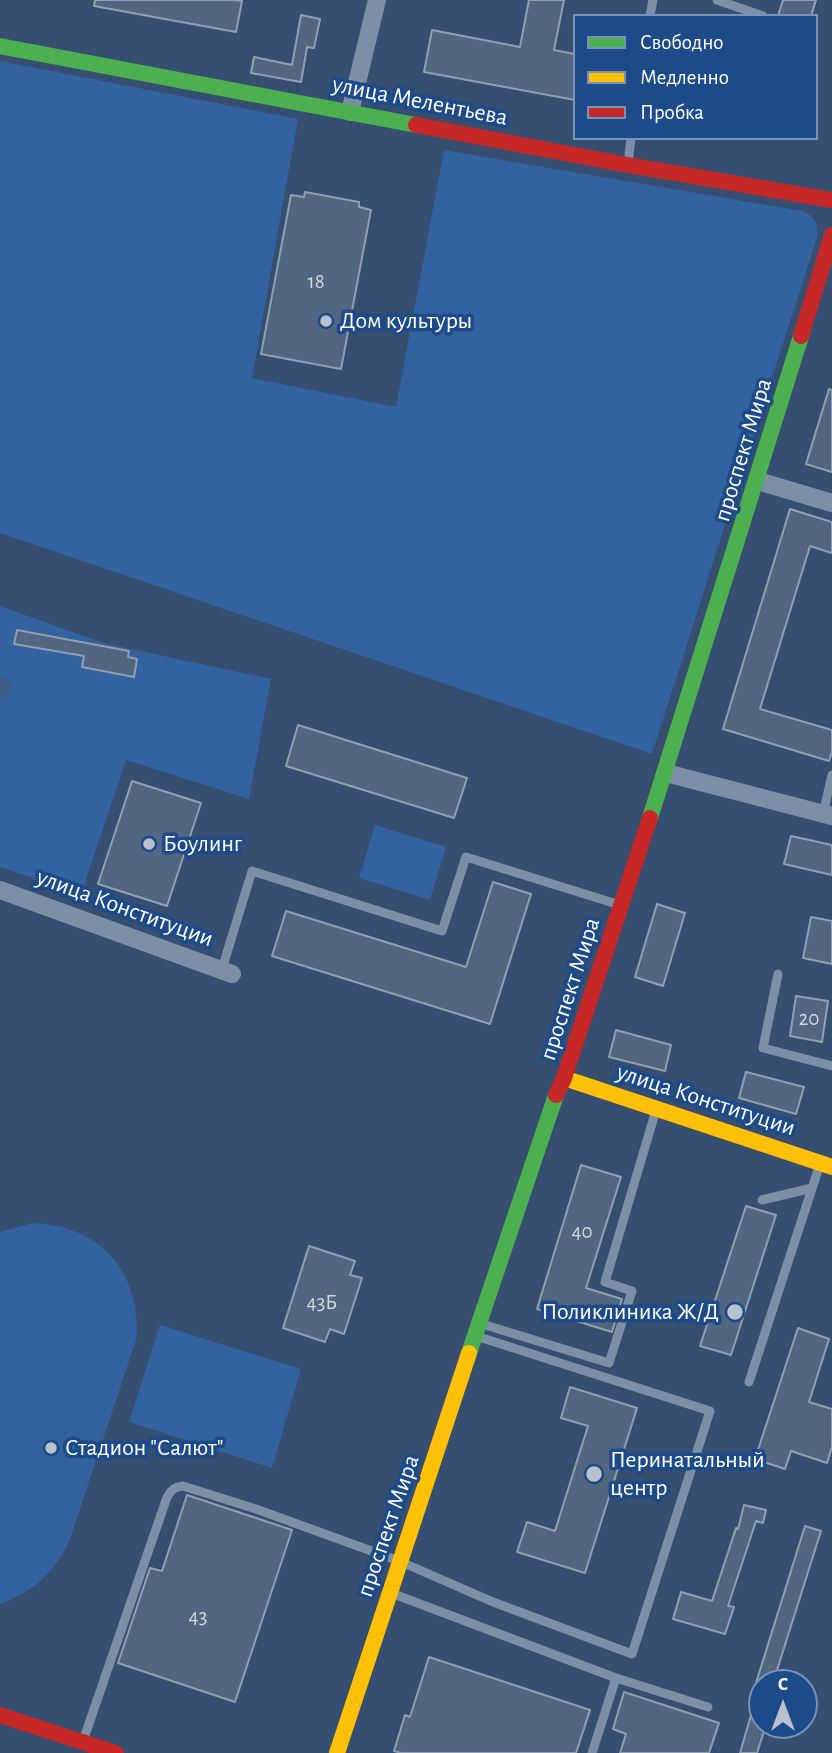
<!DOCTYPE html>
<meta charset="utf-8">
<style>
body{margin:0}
#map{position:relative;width:832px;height:1753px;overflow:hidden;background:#364e70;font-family:"Alegreya Sans",sans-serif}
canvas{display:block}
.legend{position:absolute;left:573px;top:14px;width:245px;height:126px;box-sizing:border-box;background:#1d4b89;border:2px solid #7793b8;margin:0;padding:9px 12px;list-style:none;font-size:21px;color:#fff}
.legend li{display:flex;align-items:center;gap:14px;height:35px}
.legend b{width:35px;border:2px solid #7793b8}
.north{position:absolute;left:748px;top:1669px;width:70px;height:70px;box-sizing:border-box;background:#1d4b89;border:2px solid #7793b8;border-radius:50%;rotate:0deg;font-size:19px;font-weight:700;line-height:28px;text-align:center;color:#fff}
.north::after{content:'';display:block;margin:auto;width:24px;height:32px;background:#b9c1cd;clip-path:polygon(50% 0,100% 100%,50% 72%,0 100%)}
</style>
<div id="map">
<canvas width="832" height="1753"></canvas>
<ul class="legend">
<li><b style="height:9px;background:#4caf50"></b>Свободно</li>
<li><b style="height:9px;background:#ffc107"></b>Медленно</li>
<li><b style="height:9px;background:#c62828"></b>Пробка</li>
</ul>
<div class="north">С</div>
</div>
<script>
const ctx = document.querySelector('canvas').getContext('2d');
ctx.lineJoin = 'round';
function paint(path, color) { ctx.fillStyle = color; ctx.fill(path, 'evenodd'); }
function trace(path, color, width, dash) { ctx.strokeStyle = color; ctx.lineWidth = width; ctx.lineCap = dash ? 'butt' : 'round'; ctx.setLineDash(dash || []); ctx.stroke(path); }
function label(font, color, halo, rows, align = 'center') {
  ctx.font = font + ' "Alegreya Sans",sans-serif'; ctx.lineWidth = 7; ctx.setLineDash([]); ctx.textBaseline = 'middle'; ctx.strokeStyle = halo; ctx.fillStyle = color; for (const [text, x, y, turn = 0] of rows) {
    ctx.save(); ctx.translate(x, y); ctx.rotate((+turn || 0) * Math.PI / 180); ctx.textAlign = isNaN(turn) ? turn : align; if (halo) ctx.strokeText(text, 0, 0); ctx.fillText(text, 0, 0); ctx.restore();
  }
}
paint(new Path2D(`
 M0 61 298 119 252 378 396 407 444 150 802 211C814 215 819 224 817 237L652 754 0 533Z
 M0 606 103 643 271 679 249 799 126 760 81 894 0 867Z
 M375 825 446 847 430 900 359 878Z
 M33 1223C101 1226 139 1270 137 1337L70 1539C55 1572 34 1592 0 1604V1232Z
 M160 1325 301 1369 272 1468 129 1422Z`), '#3262a0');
paint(new Path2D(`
 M8 677 12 684 6 696 0 701V678Z`), '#3d5d89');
const building = new Path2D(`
 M95 0H234L242 1 236 32 94 6Z
 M529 0H564L554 50 575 54V100L424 72 432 30 520 47Z
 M783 0H816L811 16H778Z
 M301 15 320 19 314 48 307 47 301 82 251 73 254 57 292 65Z
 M305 192 359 202V207L371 210 341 369 261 354 291 195 304 197Z
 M829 389 832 390V472L806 464Z
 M790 509 832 522V553L810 546 760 709 832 730V752L829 761 723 729Z
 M17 630 129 651 128 657 137 659 134 677 82 667 84 656 14 644Z
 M298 725 467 778 454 818 286 766Z
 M132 781 201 803 167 906 98 884Z
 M791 836 832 845V875L784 864Z
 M493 882 531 894 490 1024 272 956 286 911 466 967Z
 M657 904 685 913 663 986 635 977Z
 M811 917 832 921V964L803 958Z
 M796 996 828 1001 822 1042 790 1036Z
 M616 1030 671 1045 665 1071 609 1057Z
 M746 1072 804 1087 796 1114 739 1098Z
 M581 1165 621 1177 586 1288 622 1299 612 1332 537 1309Z
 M746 1206 776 1215 731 1355 700 1346Z
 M309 1246 355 1261 350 1275 362 1278 344 1334 330 1329 325 1342 283 1328Z
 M798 1328 829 1339 809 1402 832 1409V1447L827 1463 791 1451 785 1469 755 1459Z
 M570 1387 637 1408 585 1573 517 1552 527 1522 555 1531 588 1426 561 1418Z
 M187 1495 292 1530 235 1702 118 1663 150 1568 162 1571Z
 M744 1505 766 1510 763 1523 756 1521 728 1606 734 1607 725 1634 673 1619 681 1592 712 1601 736 1528 738 1529Z
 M805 1526 821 1531 773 1683H756Z
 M429 1657 590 1710 576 1753H401L394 1751 405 1715 410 1717Z
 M624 1692 719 1723 709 1753H620L626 1734 613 1729Z
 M751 1715 762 1718V1725H766L757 1753H740Z`);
paint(building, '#526681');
trace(building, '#919fb3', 2);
trace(new Path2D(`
 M717 0 763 16
 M650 16 653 0
 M628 164 631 138
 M823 814 832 775
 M222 969 252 871 442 931 466 857 620 905
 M778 974 763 1048 832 1066
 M762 1200 812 1188
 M482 1324 609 1363 632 1291 605 1282 656 1110
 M749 1382 820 1164
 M391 1593 616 1678
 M83 1741 166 1500C170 1491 173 1487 183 1486L256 1509 399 1561 493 1602 632 1654 710 1411 476 1336
 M592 1753 616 1678 708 1707`), '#7d8fa6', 9);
trace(new Path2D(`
 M350 112 377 0
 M758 481 832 503
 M666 773 832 816
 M0 890 232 974`), '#7d8fa6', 18);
trace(new Path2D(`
 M0 46 416 125
 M650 818 801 336
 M469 1353 556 1095`), '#4caf50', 16);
trace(new Path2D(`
 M564 1078 832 1167
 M337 1753 469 1353`), '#ffc107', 16);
trace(new Path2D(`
 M416 125 628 165 832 200
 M801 336 832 235
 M556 1095 564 1078 650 818
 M0 1715 116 1753`), '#c62828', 16);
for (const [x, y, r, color] of [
 [326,321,7,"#b9c1cd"],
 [149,844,7,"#b9c1cd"],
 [735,1312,9,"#b9c1cd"],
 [51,1448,7,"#b9c1cd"],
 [594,1474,9,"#b9c1cd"]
]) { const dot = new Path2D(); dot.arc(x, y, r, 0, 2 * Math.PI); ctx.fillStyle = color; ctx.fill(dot); trace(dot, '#1d4b89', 2.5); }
label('21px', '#d4d9e0', null, [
 ["18",316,282],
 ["20",809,1019],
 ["40",582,1232],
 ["43Б",322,1303],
 ["43",198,1617]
]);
label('24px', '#fff', '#1d4b89', [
 ["улица Мелентьева",420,101,11],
 ["проспект Мира",743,450,-73],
 ["улица Конституции",125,908,20],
 ["проспект Мира",570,989,-72],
 ["улица Конституции",706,1100,18],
 ["проспект Мира",388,1526,-71]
]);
label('24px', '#fff', '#1d4b89', [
 ["Дом культуры",340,321],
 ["Боулинг",163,844],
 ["Поликлиника Ж/Д",719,1312,"right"],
 ["Стадион \"Салют\"",65,1448],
 ["Перинатальный",610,1460],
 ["центр",610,1488]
], 'left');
</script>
